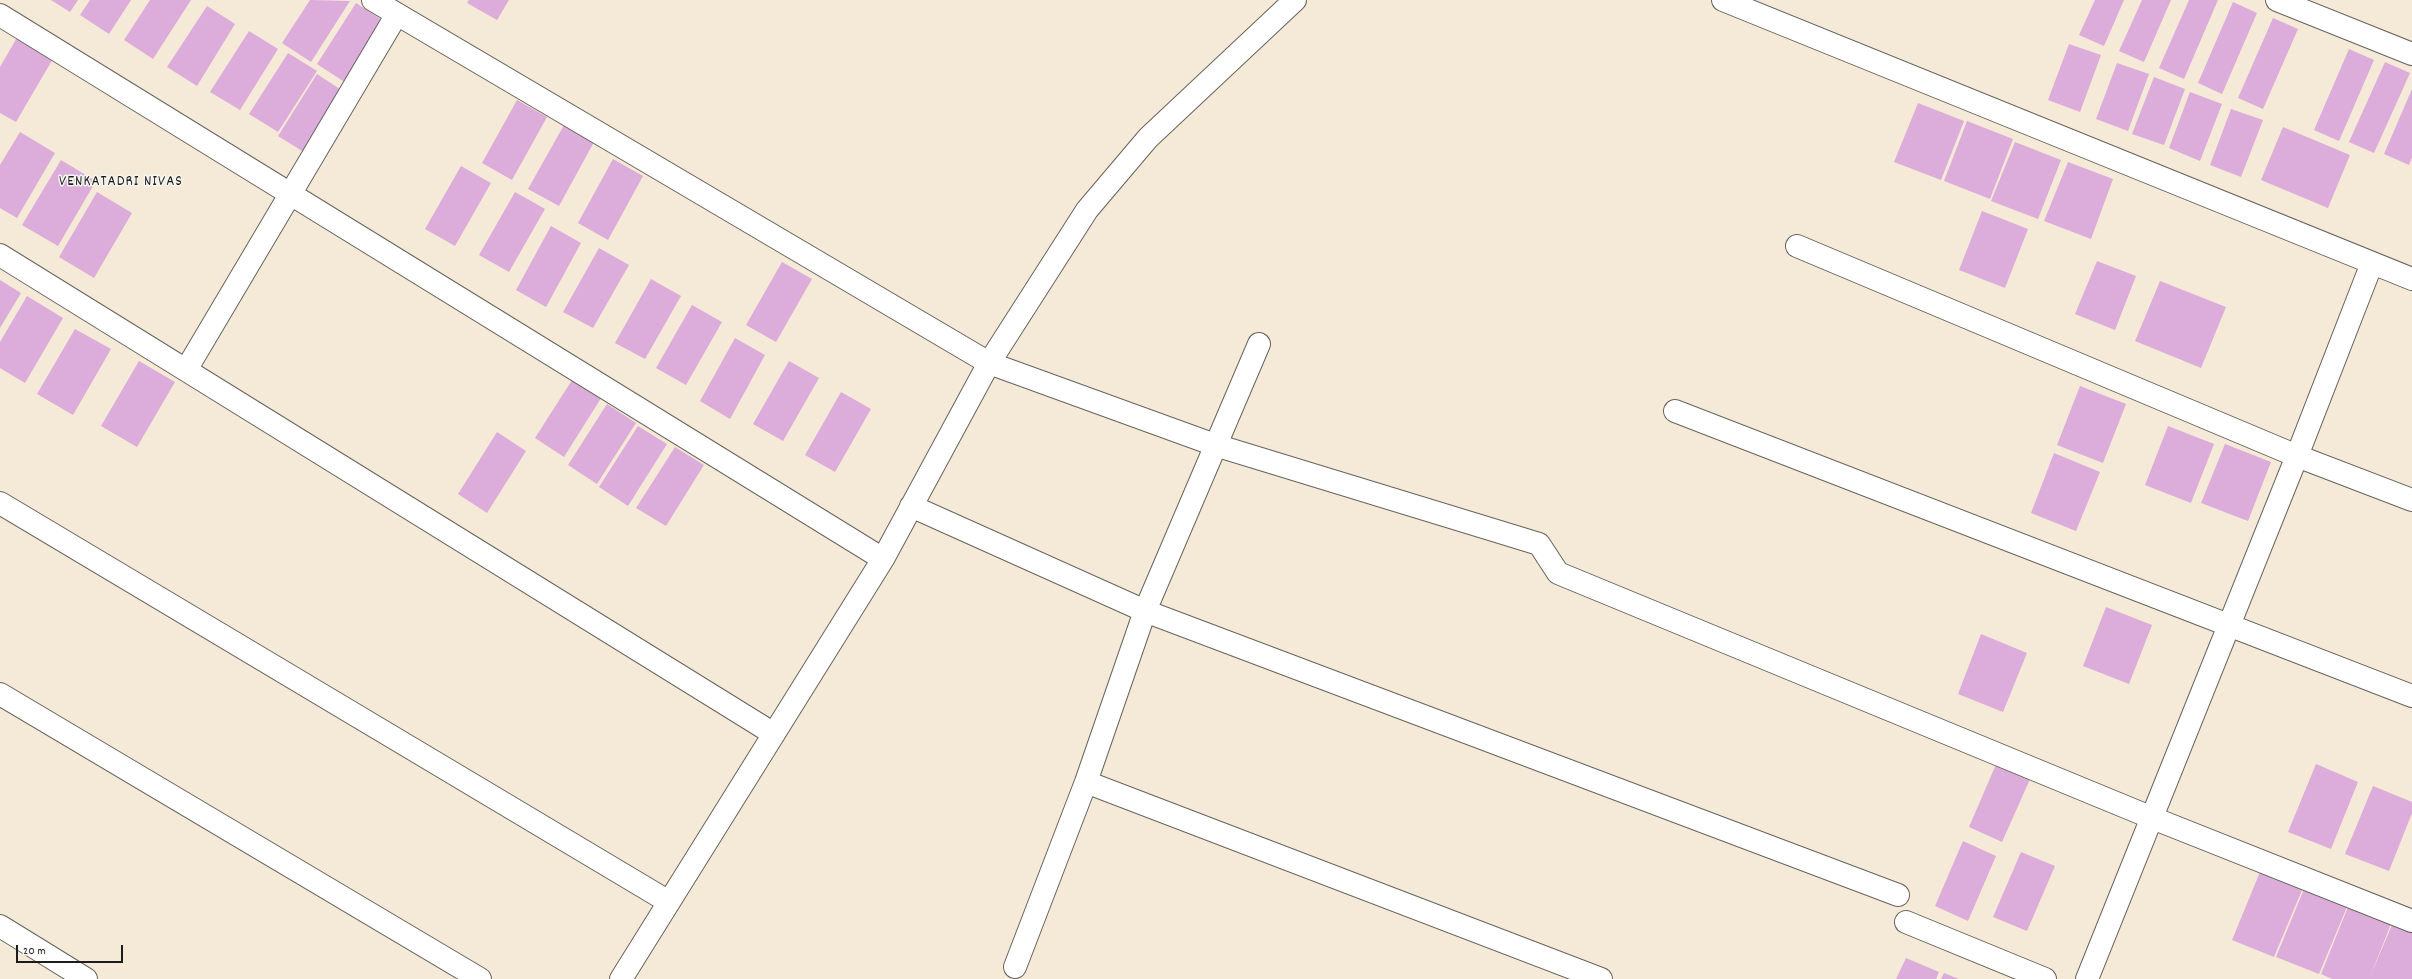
<!DOCTYPE html>
<style>
body{margin:0}
#map{position:relative;width:2412px;height:979px;overflow:hidden;background:#f5e9d7;font-family:Dekko,sans-serif}
canvas{display:block}
.scale{position:absolute;left:16px;top:945px;width:107px;height:18px;box-sizing:border-box;border:2px solid #1c1c1c;border-top:0;padding-left:5px;font-size:12px;line-height:14px;white-space:nowrap;color:#1c1c1c;-webkit-text-stroke:3px #f6f6f2;paint-order:stroke}
</style>
<div id="map">
<canvas width="2412" height="979"></canvas>
<div class="scale">20 m</div>
</div>
<script>
const ctx = document.querySelector('canvas').getContext('2d');
ctx.lineJoin = 'round';
function paint(path, color) { ctx.fillStyle = color; ctx.fill(path, 'evenodd'); }
function trace(path, color, width, dash) { ctx.strokeStyle = color; ctx.lineWidth = width; ctx.lineCap = dash ? 'butt' : 'round'; ctx.setLineDash(dash || []); ctx.stroke(path); }
function label(font, color, halo, rows, align = 'center') {
  ctx.font = font + ' Dekko,sans-serif'; ctx.lineWidth = 3; ctx.setLineDash([]); ctx.textBaseline = 'middle'; ctx.strokeStyle = halo; ctx.fillStyle = color; for (const [text, x, y, turn = 0] of rows) {
    ctx.save(); ctx.translate(x, y); ctx.rotate((+turn || 0) * Math.PI / 180); ctx.textAlign = isNaN(turn) ? turn : align; if (halo) ctx.strokeText(text, 0, 0); ctx.fillText(text, 0, 0); ctx.restore();
  }
}
paint(new Path2D(`
 M51 0H78L70 12Z
 M90 0H131L109 34 80 15Z
 M150 0H191L153 59 124 40Z
 M310 0 350 1 311 62 282 43Z
 M469 0H509L497 20 467 3Z
 M2095 0H2124L2104 46 2079 35Z
 M2142 0H2171L2144 62 2119 51Z
 M2189 0H2218L2184 79 2159 68Z
 M2233 2 2257 13 2222 94 2198 83Z
 M356 3 385 22 346 83 317 64Z
 M207 6 235 24 197 86 167 67Z
 M2273 18 2298 29 2263 109 2238 98Z
 M249 31 278 49 240 110 210 92Z
 M18 36 54 57 16 122 0 113V67Z
 M2069 44 2101 55 2080 112 2048 100Z
 M2349 49 2374 60 2339 141 2314 130Z
 M288 53 317 71 278 132 249 114Z
 M2385 62 2410 73 2374 153 2349 142Z
 M2117 63 2149 74 2128 131 2096 119Z
 M317 74 346 93 307 154 278 136Z
 M2154 77 2185 89 2164 145 2132 134Z
 M2412 89V157L2409 165 2384 154Z
 M2190 92 2222 104 2200 161 2169 148Z
 M517 100 547 117 512 180 482 163Z
 M1918 103 1964 121 1941 180 1894 162Z
 M2231 109 2263 120 2241 177 2210 165Z
 M1967 121 2013 139 1990 199 1944 181Z
 M564 125 594 142 559 206 528 189Z
 M2283 127 2350 155 2328 208 2261 180Z
 M20 132 55 153 17 218 0 208V165Z
 M2015 142 2061 160 2038 219 1991 201Z
 M613 159 643 176 608 240 578 223Z
 M61 160 96 181 58 246 22 225Z
 M2068 162 2113 179 2091 239 2044 221Z
 M461 166 491 183 455 246 425 229Z
 M97 192 132 213 94 278 59 257Z
 M515 192 545 209 509 272 479 255Z
 M1982 211 2028 229 2005 288 1959 270Z
 M551 226 581 243 546 307 516 290Z
 M599 248 629 265 593 328 563 312Z
 M2097 261 2136 276 2115 330 2075 314Z
 M782 262 812 279 776 342 746 325Z
 M651 279 681 296 645 359 615 343Z
 M0 280 21 293 0 328Z
 M2160 281 2226 307 2201 368 2135 341Z
 M27 296 63 318 25 383 0 368V342Z
 M692 305 722 322 686 385 656 368Z
 M75 329 111 349 73 415 37 394Z
 M735 338 765 355 730 419 700 401Z
 M139 361 175 382 137 447 101 426Z
 M789 361 819 378 783 441 753 424Z
 M574 377 603 395 564 457 535 438Z
 M2080 386 2126 404 2103 463 2057 445Z
 M841 392 871 409 835 472 805 455Z
 M607 404 636 423 597 484 568 465Z
 M638 426 667 444 628 506 599 487Z
 M2168 426 2214 444 2191 503 2145 485Z
 M497 432 526 451 487 513 458 494Z
 M2225 444 2271 462 2248 521 2201 503Z
 M675 447 704 465 666 526 636 508Z
 M2054 453 2100 472 2076 531 2031 513Z
 M2106 607 2152 625 2129 684 2083 666Z
 M1981 634 2027 653 2003 712 1958 694Z
 M1997 762 2031 777 2002 842 1969 827Z
 M2316 764 2358 782 2331 849 2288 832Z
 M2373 786 2412 802V813L2389 871 2345 854Z
 M1963 841 1996 856 1968 921 1935 906Z
 M2021 852 2055 866 2027 931 1993 917Z
 M2260 872 2302 890 2274 957 2232 940Z
 M2304 889 2347 907 2319 974 2276 957Z
 M2348 907 2391 924 2369 979H2332L2321 974Z
 M2392 925 2412 933V979H2369Z
 M1906 958 1939 972 1936 979H1896Z
 M1944 973 1959 979H1941Z`), '#dcacdb');
const minor = new Path2D(`
 M373 0 989 363 1215 445 1539 544 1558 573 2150 817 2412 921
 M1723 0 2412 279
 M2277 0 2412 54
 M0 15 883 559
 M1797 246 2297 456 2412 500
 M0 255 774 734
 M186 370 397 14
 M1675 411 2412 696
 M0 503 669 902
 M911 506 1145 611 1898 895
 M0 694 480 979
 M1086 782 1601 979
 M1906 922 2045 979
 M0 926 86 979
 M1015 967 1086 782 1145 611 1259 344
 M621 979 883 559 989 363 1087 210 1148 138 1295 0
 M2087 979 2297 456 2372 263`);
trace(minor, '#68645d', 24);
trace(minor, '#fff', 22);
ctx.letterSpacing = '1px';
label('15px', '#1c1c1c', '#f6f6f2', [
 ["VENKATADRI NIVAS",121,183]
]);
ctx.letterSpacing = '0px';
</script>
